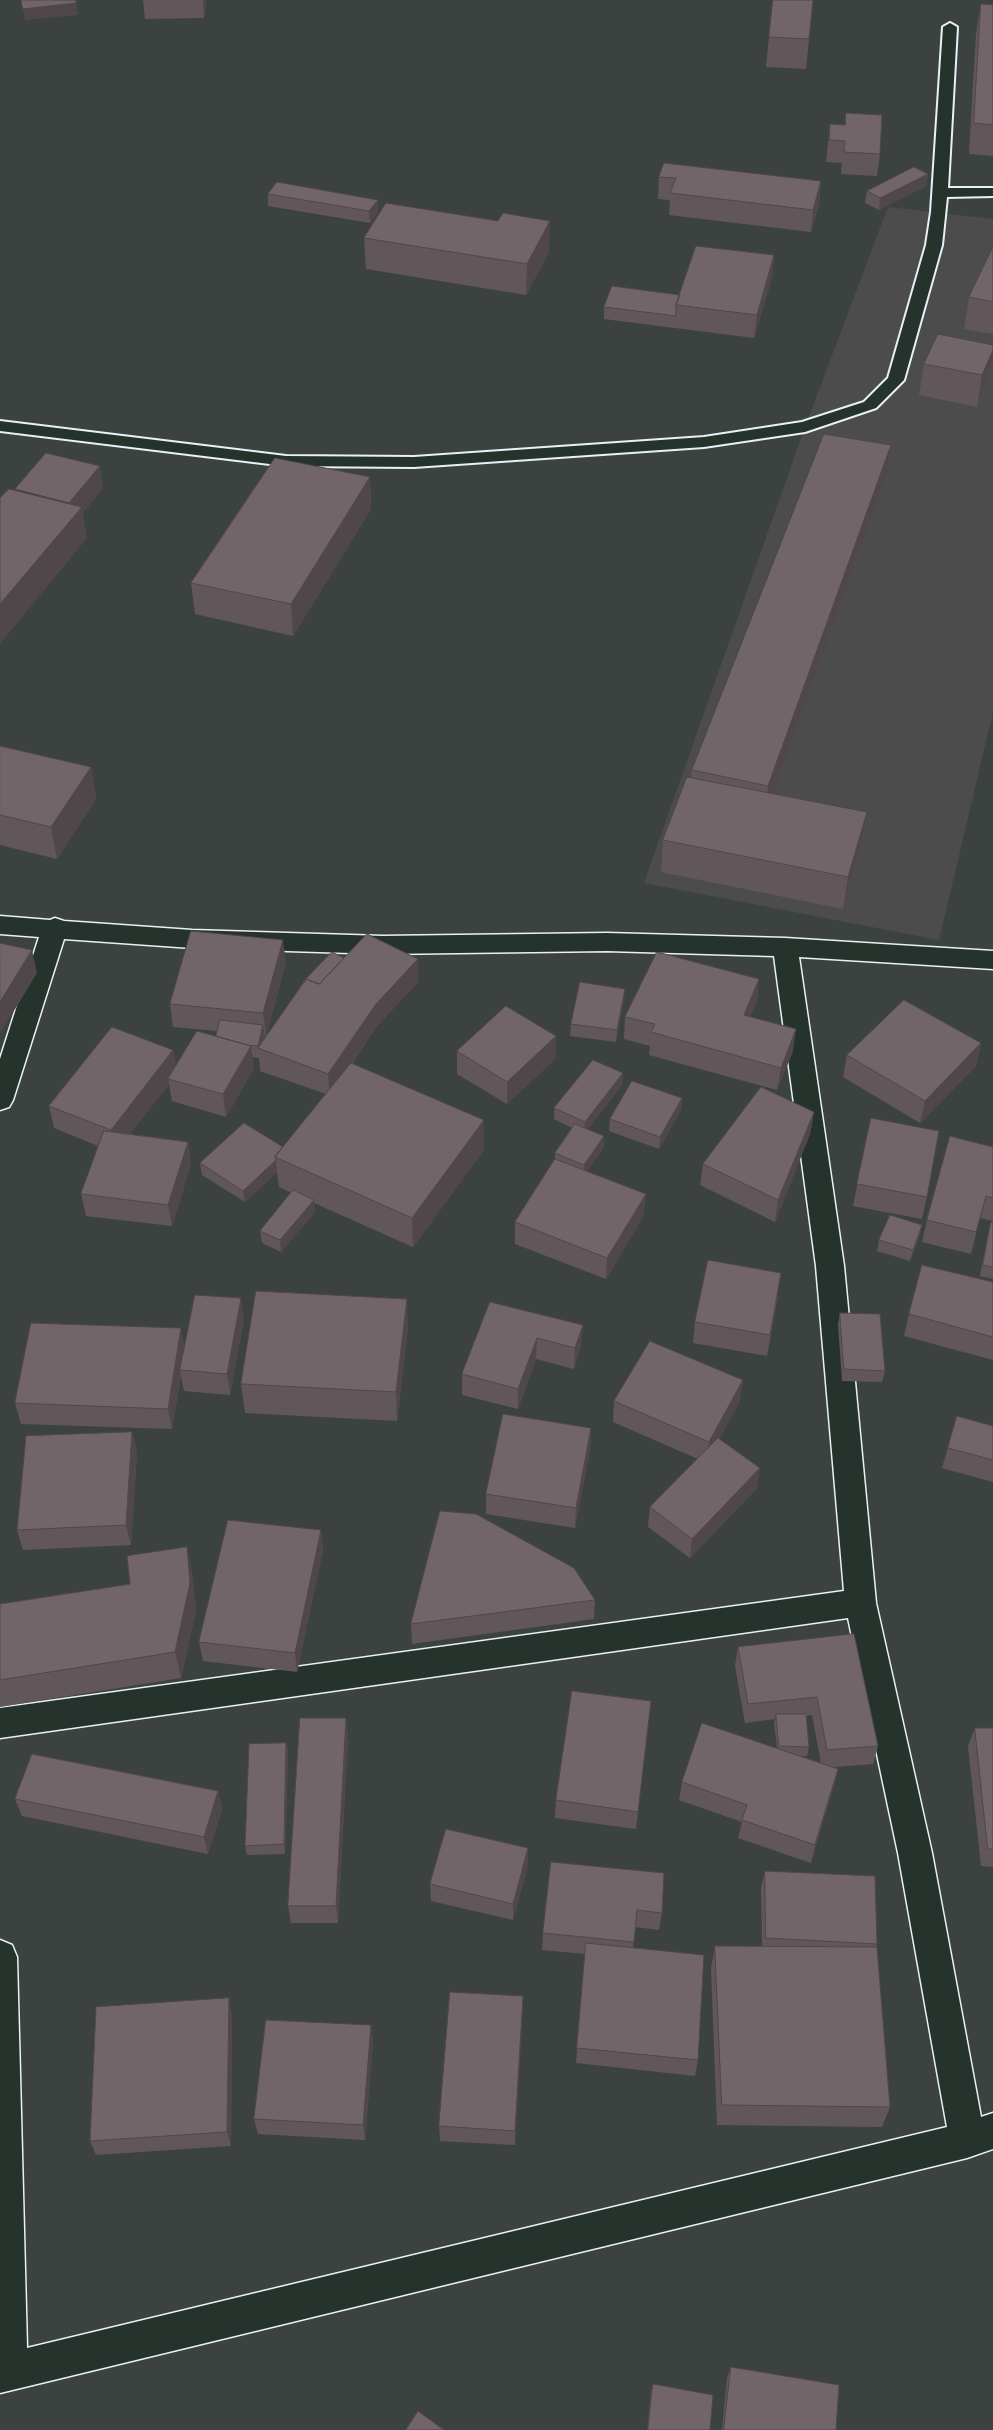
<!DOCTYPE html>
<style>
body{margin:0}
canvas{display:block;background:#3c423f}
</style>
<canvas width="993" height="2430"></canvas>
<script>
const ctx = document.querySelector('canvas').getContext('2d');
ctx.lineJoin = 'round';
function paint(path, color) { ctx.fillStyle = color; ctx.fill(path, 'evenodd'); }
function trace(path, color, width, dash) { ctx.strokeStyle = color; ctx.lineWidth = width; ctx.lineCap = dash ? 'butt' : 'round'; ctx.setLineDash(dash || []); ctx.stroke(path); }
paint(new Path2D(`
 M888 207 993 219V712L939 940 644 883 805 427Z`), '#4c4c4c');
const service = new Path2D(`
 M950 23 957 27 948 188H993V196L947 197 942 245 904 380 876 408 805 432 704 447 414 467 286 466 0 431V421L286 456 414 457 704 437 802 422 864 402 888 378 926 245 931 212 943 27Z`);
const minor = new Path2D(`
 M0 916 50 920 55 918 64 921 192 930 383 936 607 933 785 938 993 951V969L799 957 844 1266 876 1603 932 1853 981 2117 993 2113V2149L967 2158 0 2393V1940L12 1945 17 1957 27 2348 947 2127 898 1853 848 1618 0 1738V1708L844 1591 816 1266 774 956 607 951 383 954 192 948 64 939 13 1100 9 1107 0 1110V1059L39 937 0 934Z`);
trace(service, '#e8f1f8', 4);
trace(minor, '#e8f1f8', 3);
paint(service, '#26332d');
paint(minor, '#26332d');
paint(new Path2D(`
 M143 0H206L204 18 145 19Z
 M813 0 806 69 766 67 769 37Z
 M981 4 993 5V156L969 154 976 34Z
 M830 124 880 154 877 176 841 174 842 163 826 162Z
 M928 174 926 186 879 210 865 203 867 191Z
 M659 177 821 181 819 204 811 232 669 215 670 200 658 199Z
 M268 194 378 200V212L370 223 268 206Z
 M364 238 549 252 526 295 366 269Z
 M993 247V334L964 329 969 297Z
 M774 255 772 278 754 338 604 319V307L680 295Z
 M993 345V356L989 377 977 407 919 395 924 364Z
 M891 445 886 477 773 794 867 812 862 844 843 909 661 872 663 840 691 778 692 770Z
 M370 477 371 509 293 636 195 614 191 583Z
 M0 746 91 767 96 799 57 859 0 845Z
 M344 958 419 981 377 1026 352 1064 484 1150 413 1247 314 1203 315 1212 281 1252 262 1243 260 1231 292 1193 279 1187 277 1172 245 1202 202 1175 200 1163 283 1147 326 1094 260 1071 259 1058 252 1057 254 1068 226 1117 172 1101 169 1084 130 1134 188 1142 191 1164 172 1226 86 1216 81 1194 98 1146 54 1128 49 1106 173 1050 176 1066 216 1036 217 1031 173 1027 170 1004 286 962 266 1036H265L264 1039 303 984V982Z
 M624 1000 616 1042 570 1036 571 1024Z
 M757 1002 750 1016 793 1051 777 1090 649 1055 650 1046 624 1039 625 1017Z
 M556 1036V1058L507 1104 457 1074V1051Z
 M981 1043 976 1066 920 1123 843 1077 847 1055Z
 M623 1073 622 1085 588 1129 604 1147 587 1171 644 1215 606 1279 515 1244V1222L555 1159V1153L572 1128 554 1119V1108Z
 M682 1098 681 1110 659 1149 609 1131 610 1119Z
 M814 1112 810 1134 775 1222 700 1185 703 1164Z
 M871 1118 927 1197 922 1219 853 1206Z
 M993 1147V1221L980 1218 971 1254 922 1242 927 1220Z
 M991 1222H993V1279L980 1276 988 1234Z
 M922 1225 919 1237 910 1261 877 1251 879 1240Z
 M993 1282V1360L904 1336 909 1314Z
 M778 1295 767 1356 693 1343 695 1322Z
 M490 1302 581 1346 574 1369 536 1359 518 1409 462 1395V1374Z
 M840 1313 885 1371 882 1382 842 1381 838 1324Z
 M244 1319 230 1395 184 1391 181 1376 172 1429 21 1424 15 1403 185 1346Z
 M408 1328 397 1421 245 1413 241 1384Z
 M614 1401H740L719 1439 757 1488 690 1558 648 1527 650 1507 698 1459 613 1422Z
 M957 1416 993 1426V1482L942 1468Z
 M591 1428 590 1449 575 1528 486 1514V1494Z
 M132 1432 137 1452 131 1545 23 1550 17 1530Z
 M321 1530 323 1550 297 1672 203 1661 199 1642Z
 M187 1547 192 1574 196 1610 181 1678 0 1707V1604L130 1584Z
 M595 1600 594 1619 412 1644 411 1624Z
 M854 1634 878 1746 873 1764 834 1767 838 1769 811 1863 738 1838 742 1822 679 1800 682 1782 777 1748 774 1723 775 1719 745 1723 735 1666 738 1647ZM812 1715 821 1763 800 1756H807L809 1747 806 1716Z
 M651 1701 636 1829 555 1818 556 1800Z
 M975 1728H993V1867L981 1866 968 1746Z
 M348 1736 338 1923H291L288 1906Z
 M286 1743 288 1752 285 1854 247 1855 245 1846Z
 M218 1791 222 1809 208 1854 22 1816 15 1799Z
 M551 1862 662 1913 659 1930 635 1927 633 1948 698 2060 695 2076 576 2063 585 1954 542 1950 543 1933Z
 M528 1865 513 1920 431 1901 430 1884Z
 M765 1871 877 1944 876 1947 890 2107 882 2127 717 2125 711 1968 715 1946H762L761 1888Z
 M523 1996 515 2145 440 2141 439 2126Z
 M232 2014 231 2146 96 2155 90 2141Z
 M371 2025 373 2041 365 2140 258 2134 254 2119Z
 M731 2367 836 2430H722L727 2378Z
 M653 2384 710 2430H647L651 2390Z`), '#61575b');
paint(new Path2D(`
 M203 0H206L204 18Z
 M76 3 78 15 25 20 23 9Z
 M928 174 926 186 879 210 880 198Z
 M821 181 819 204 811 232 813 210Z
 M378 200V212L370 223 369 211Z
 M550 221 549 252 526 295 527 264Z
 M774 255 772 278 754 338 757 315Z
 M993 350V356L989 377 977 407 982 375Z
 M891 445 886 477 765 817 768 786Z
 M100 466 103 489 83 513 87 538 0 644V604L69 503Z
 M370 477 371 509 293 636 291 604Z
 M91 767 96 799 57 859 51 827Z
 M867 812 862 844 843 909 848 877Z
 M283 940 286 962 266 1036 263 1013Z
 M32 950 37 973 0 1034V1002Z
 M418 959 419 981 377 1026 330 1096 328 1074 376 1004Z
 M759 979 757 1002 741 1037 744 1015Z
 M625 989 624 1000 616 1042 617 1030Z
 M263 1025 265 1037 261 1050 258 1049V1046Z
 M796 1029 793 1051 777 1090 781 1068Z
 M556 1036V1058L507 1104V1082Z
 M981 1043 976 1066 920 1123 925 1101Z
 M251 1046 254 1068 226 1117 223 1094Z
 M173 1050 177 1073 168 1079 169 1084 115 1153 111 1130Z
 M623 1073 622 1085 584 1134 585 1122Z
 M682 1098 681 1110 659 1149 660 1137Z
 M814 1112 810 1134 775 1222 778 1200Z
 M484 1120V1150L413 1247 412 1218Z
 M604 1136V1147L583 1177 584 1165Z
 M188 1142 191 1164 172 1226 168 1205Z
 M276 1160 277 1172 245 1202 243 1191Z
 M646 1194 644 1215 606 1279 607 1258Z
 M314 1200 315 1212 281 1252 280 1240Z
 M922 1225 919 1237 910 1261 913 1250Z
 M241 1298 244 1319 230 1395 227 1374Z
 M407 1299 408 1328 397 1421 396 1392Z
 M583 1325 581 1346 574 1369 575 1348Z
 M181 1328 185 1349 180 1370 181 1376 172 1429 168 1409Z
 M537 1338 536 1359 518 1409V1389Z
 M743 1380 740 1401 706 1462 709 1442Z
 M591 1428 590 1449 575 1528 576 1508Z
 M132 1432 137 1452 131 1545 126 1525Z
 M760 1468 757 1488 690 1558 692 1539Z
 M321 1530 323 1550 297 1672 295 1653Z
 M187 1547 192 1574 196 1610 181 1678 175 1652Z
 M346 1718 348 1736 338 1923 336 1906Z
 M286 1743 288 1752 285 1854 284 1844Z
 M838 1769 834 1787 811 1863 815 1845Z
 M218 1791 222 1809 208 1854 204 1837Z
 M528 1848V1865L513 1920V1904Z
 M523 1996V2012L515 2145V2131Z
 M229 1998 232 2014 231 2146 227 2132Z
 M371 2025 373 2041 365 2140 363 2125Z`), '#4f474a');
const building = new Path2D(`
 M21 0H76V3L23 9Z
 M773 0H813L809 39 769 37Z
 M981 4 993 5V125L974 123Z
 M846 113 882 115 880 154 844 152 845 141 829 140 830 124 845 125Z
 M664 163 821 181 813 210 670 193 676 178 659 177Z
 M914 167 928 174 880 198 867 191Z
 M277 182 378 200 369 211 268 194Z
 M386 203 498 221 503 213 550 221 527 264 364 238Z
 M696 246 774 255 757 315 676 305Z
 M993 247V302L969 297Z
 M612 286 680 295 676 305V316L604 307Z
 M938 334 993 345V350L982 375 924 364Z
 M824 434 891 445 768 786 692 770Z
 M46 453 100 466 69 503 15 489Z
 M275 458 370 477 291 604 191 583Z
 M9 489 82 507 0 604V498Z
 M0 746 91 767 51 827 0 815Z
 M687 777 867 812 848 877 663 840Z
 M191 931 283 940 263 1013 170 1004Z
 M367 934 418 959 376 1004 328 1074 258 1048 306 979 319 984Z
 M0 943 32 950 0 1002Z
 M332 952 344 958 319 984 306 979 304 983 303 982Z
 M657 952 759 979 744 1015 796 1029 781 1068 651 1032 655 1024 625 1017Z
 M580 982 625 989 617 1030 571 1024Z
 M904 1000 981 1043 925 1101 847 1055Z
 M506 1006 556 1036 507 1082 457 1051Z
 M220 1020 263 1025 258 1046 247 1045 216 1036Z
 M112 1027 173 1050 111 1130 49 1106Z
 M197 1031 251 1046 223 1094 168 1079Z
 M593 1060 623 1073 585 1122 554 1108Z
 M351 1063 484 1120 412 1218 275 1157Z
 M632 1081 682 1098 660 1137 610 1119Z
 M761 1087 814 1112 778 1200 703 1164Z
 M871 1118 939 1131 927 1197 857 1184Z
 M244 1123 283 1147 275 1157 276 1160 243 1191 200 1163Z
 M575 1124 604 1136 584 1165 555 1153Z
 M104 1131 188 1142 168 1205 81 1194Z
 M950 1136 993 1147V1198L986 1196 976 1232 927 1220Z
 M555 1159 646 1194 607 1258 515 1222Z
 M293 1190 314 1200 280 1240 260 1231Z
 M890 1215 922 1225 913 1250 879 1240Z
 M991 1222H993V1267L983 1265Z
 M708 1260 781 1273 770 1335 695 1322Z
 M922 1265 993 1282V1337L909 1314Z
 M256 1291 407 1299 396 1392 241 1384Z
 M195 1295 241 1298 227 1374 180 1370Z
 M490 1302 583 1325 575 1348 537 1338 518 1389 462 1374Z
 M840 1313 880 1314 885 1371 844 1369Z
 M31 1323 181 1328 168 1409 15 1403Z
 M650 1341 743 1380 709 1442 614 1401Z
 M503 1414 591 1428 576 1508 486 1494Z
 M957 1416 993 1426V1460L948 1448Z
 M132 1432 126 1525 17 1530 26 1436Z
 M718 1438 760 1468 692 1539 650 1507Z
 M440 1511 476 1514 574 1568 595 1600 411 1624Z
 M228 1520 321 1530 295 1653 199 1642Z
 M187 1547 190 1583 175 1652 0 1680V1604L130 1584 127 1556Z
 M854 1634 878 1746 827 1750 817 1697 748 1704 738 1647Z
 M572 1691 651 1701 638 1812 556 1800Z
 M776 1714H806L809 1747 779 1746Z
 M300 1718H346L336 1906H288Z
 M702 1723 838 1769 815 1845 742 1820 747 1805 682 1782Z
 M975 1728H993V1849H988Z
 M286 1743 284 1844 245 1846 249 1744Z
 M32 1754 218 1791 204 1837 15 1799Z
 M446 1829 528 1848 513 1904 430 1884Z
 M551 1862 664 1873 662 1913 637 1910 634 1942 543 1933Z
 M765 1871 875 1876 877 1944 766 1938Z
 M586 1943 704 1955 698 2060 577 2048Z
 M715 1946 877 1947 890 2107 722 2105Z
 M450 1992 523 1996 515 2131 439 2126Z
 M229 1998 227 2132 90 2141 96 2007Z
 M266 2020 371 2025 363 2125 254 2119Z
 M731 2367 839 2385 836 2430H724Z
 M653 2384 713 2395 710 2430H648Z
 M418 2411 444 2430H406Z`);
paint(building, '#71656a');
trace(building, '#4f474a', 1);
</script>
